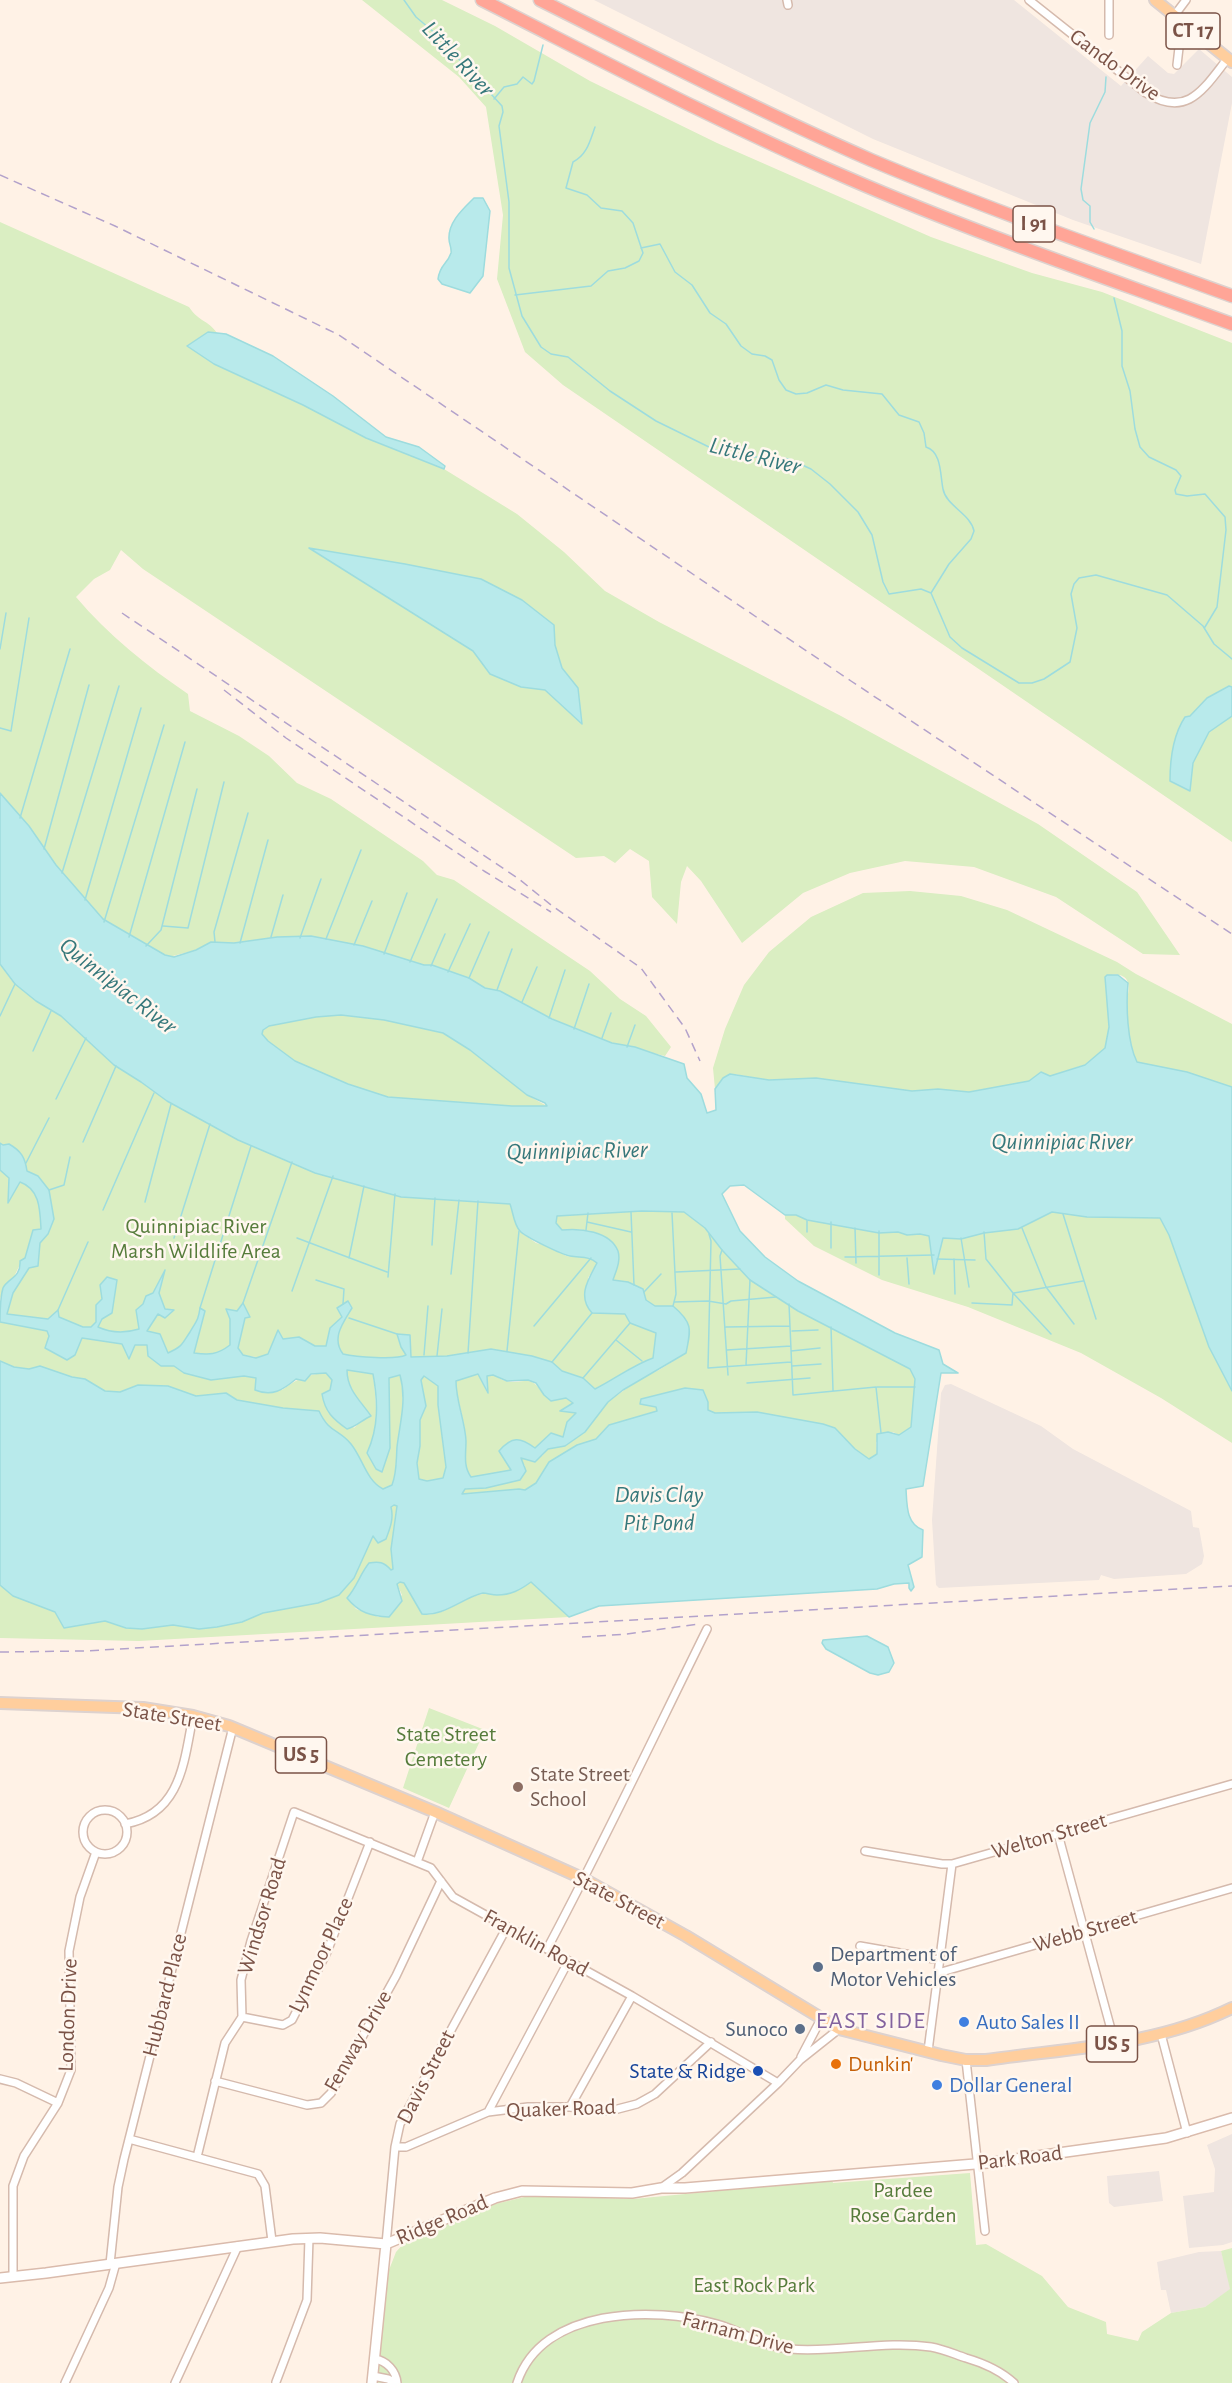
<!DOCTYPE html>
<style>
body{margin:0}
canvas{display:block;background:#fff2e6}
</style>
<canvas width="1232" height="2383"></canvas>
<script>
const ctx = document.querySelector('canvas').getContext('2d');
ctx.lineJoin = 'round';
function paint(path, color) { ctx.fillStyle = color; ctx.fill(path, 'evenodd'); }
function trace(path, color, width, dash) { ctx.strokeStyle = color; ctx.lineWidth = width; ctx.lineCap = dash ? 'butt' : 'round'; ctx.setLineDash(dash || []); ctx.stroke(path); }
function label(font, color, halo, rows, align = 'center') {
  ctx.font = font + ' "Alegreya Sans",sans-serif'; ctx.lineWidth = 5; ctx.setLineDash([]); ctx.textBaseline = 'middle'; ctx.strokeStyle = halo; ctx.fillStyle = color; for (const [text, x, y, turn = 0] of rows) {
    ctx.save(); ctx.translate(x, y); ctx.rotate((+turn || 0) * Math.PI / 180); ctx.textAlign = isNaN(turn) ? turn : align; if (halo) ctx.strokeText(text, 0, 0); ctx.fillText(text, 0, 0); ctx.restore();
  }
}
paint(new Path2D(`
 M594 0H1014L1121 86 1148 56 1168 73 1174 74 1199 49 1232 77V103L1201 264 1073 220 873 139Z
 M951 1384 1041 1426 1073 1449 1191 1511 1193 1527 1199 1528 1204 1556 1202 1564 1186 1574 1114 1579 1101 1575 1099 1580 939 1588 936 1585 932 1520 941 1393 945 1385Z
 M1232 2134V2242L1223 2245 1189 2248 1183 2196 1214 2192 1215 2169 1207 2145Z
 M1159 2171 1163 2201 1114 2207 1109 2203 1107 2176Z
 M1221 2251 1231 2289 1205 2307 1171 2313 1166 2290H1161L1157 2262 1199 2252Z`), '#efe5e0');
paint(new Path2D(`
 M362 0H442L495 26 590 81 717 143 931 237 1032 273 1102 292 1232 343V687L1228 686 1207 698 1190 716 1185 717C1168 743 1181 764 1189 791L1193 763 1209 732 1232 716V842L563 385 525 352 497 279 503 215 486 107 459 77Z
 M0 222 189 307C200 323 207 319 217 333L208 332 303 405 366 438 444 469 517 514 564 552 605 591 659 622 841 716 1038 824 1137 892 1180 955 1143 954 1056 897 974 867 905 861 850 873 803 893 742 943 701 881 687 866 681 882 677 924 652 897 649 861 630 849 615 863 604 856 576 858 143 569 121 550 110 570 94 579 76 597C108 635 147 666 188 694L190 711 239 736 269 756 297 783 331 799 423 861 437 875 454 880 590 971 620 999 646 1016 671 1047 665 1056 612 1043 553 1019 500 991 485 988 469 978 432 965H424L363 946 311 936 277 937 234 943 211 942 200 949 169 957 135 939 103 919 56 865 29 826 0 793ZM311 549 405 564 481 579 522 600 553 625 555 645 562 668 578 688 582 723 545 690 521 687 490 674 473 651Z
 M910 891 961 896 1007 910 1117 962 1136 974 1232 1024V1087L1187 1072 1137 1062C1128 1046 1127 1020 1127 1002 1127 997 1130 988 1128 983 1126 973 1111 973 1105 977L1109 1027 1105 1048 1087 1064 1050 1076 1041 1072 1029 1081 969 1092 938 1089 919 1092 816 1078 769 1080 734 1074 720 1082 715 1089 713 1068 725 1029 744 985 769 952 811 917 863 893Z
 M0 964 12 981 27 994 61 1016 114 1065 141 1082 167 1101 238 1140 315 1173 401 1197 510 1204 519 1231 536 1243 552 1247 566 1256 591 1258 597 1263 588 1278 603 1314H625L656 1333 654 1358C633 1364 615 1379 595 1390L583 1378 562 1371 552 1362 532 1356 491 1349 447 1356H435L429 1378 438 1386V1405L446 1467 443 1478 426 1481 419 1479 417 1463 420 1446V1420L426 1406 421 1380 423 1375 357 1372 373 1374C376 1402 380 1426 367 1453L390 1448 389 1378 400 1375C407 1400 400 1422 397 1447 396 1461 397 1472 392 1485L383 1489 373 1484 350 1443 325 1424 319 1411 283 1408 237 1400 226 1393 196 1396 168 1386 138 1385 120 1392 105 1391 85 1379 72 1377 40 1366 29 1369 14 1367 0 1361V1322H2L47 1331 49 1336 75 1355 82 1338 123 1344 129 1358 135 1345H147L161 1366H174L184 1373 211 1380 245 1376 257 1378 282 1390C297 1379 308 1374 326 1373L332 1380 330 1390 354 1428 362 1420 361 1402C352 1393 347 1383 347 1370L221 1352 212 1355 193 1353 195 1348H180L168 1353 164 1343 83 1330V1327L59 1317 58 1311 48 1319 6 1314 13 1293 29 1268 38 1266 40 1243 48 1234 51 1207 50 1198 40 1219 41 1230H35L25 1258 22 1260 13 1279 3 1288 0 1300Z
 M341 1015 384 1020 443 1033 470 1050 527 1095 547 1106H512L388 1097 348 1084 295 1061 268 1041 262 1034 263 1030 269 1026 316 1017Z
 M642 1211 684 1212 705 1228 722 1250 750 1280 798 1311 910 1369 915 1379 911 1427 899 1435 893 1432 876 1442 877 1454 869 1459 855 1449 835 1428 823 1424 757 1412 715 1413 708 1410V1402L656 1407 657 1411 609 1425 596 1439 577 1445 549 1462 536 1483 525 1491 519 1489 462 1494 465 1489 486 1488 520 1480 525 1466 520 1458 542 1456 548 1449 565 1446 585 1432 608 1402 638 1380 659 1370 686 1353 673 1306H655L646 1300 643 1289 628 1282 613 1280 618 1266 591 1231 576 1229 562 1230 556 1224 557 1216Z
 M1052 1212 1087 1217 1160 1218 1169 1235 1209 1347 1232 1391V1443L1161 1398 1081 1353 968 1307 882 1280 814 1246 785 1219V1215H796L807 1220 879 1233 898 1232 907 1235 920 1234 930 1236 935 1272 943 1238 961 1239 984 1233 1018 1229Z
 M478 1374 487 1392V1376C496 1374 498 1379 506 1381 526 1386 528 1371 544 1395L566 1398 573 1403 561 1411 576 1413 567 1422 563 1437 551 1433 535 1448 499 1451 511 1470 471 1477C463 1466 466 1454 466 1441 465 1420 457 1401 455 1381Z
 M394 1505H397L391 1549 393 1569 391 1571C384 1562 380 1561 369 1563 360 1574 357 1587 348 1598L356 1609 379 1617 402 1595 397 1584 399 1582 404 1583 422 1614C443 1618 463 1597 483 1594 487 1593 492 1595 497 1595 511 1595 520 1590 531 1582L569 1617 139 1641 0 1638V1585L13 1596 55 1612 64 1628 106 1621 126 1628 142 1629 173 1625 199 1629 217 1627 242 1622 263 1613 318 1603 354 1578 373 1535 386 1539C390 1528 394 1519 391 1507Z
 M429 1708 485 1730 449 1808 403 1788Z
 M970 2173 976 2245 986 2244 1042 2276 1068 2307 1106 2322 1107 2334 1138 2341 1142 2332 1171 2313 1205 2307 1230 2289 1221 2251 1232 2248V2383H376L389 2270 396 2252 405 2242 495 2204 529 2196 633 2199 832 2180 833 2183Z`), '#daeec2');
const water = new Path2D(`
 M474 198H483L490 211 483 276 470 293 442 284 438 279C440 264 447 265 451 253 452 248 449 244 449 239 448 222 463 209 474 198Z
 M208 332 226 334 273 356 333 396 386 437 419 447 445 466 444 469 366 438 303 405 214 364 187 346Z
 M309 548 405 564 481 579 522 600 554 625 555 645 562 668 578 688 582 724 545 690 521 687 490 674 473 651Z
 M1229 686 1232 687V716L1209 732 1193 763 1190 791 1170 781C1170 760 1173 735 1185 717L1190 716 1207 698Z
 M0 793 29 826 56 865 103 919 165 955 174 957 196 950 211 942 234 943 277 937 311 936 363 946 424 965H432L469 978 485 988 500 991 552 1019 612 1043 635 1047 684 1064 687 1078 701 1094 707 1113 716 1110 715 1089 723 1078 730 1074 769 1080 816 1078 912 1091 938 1089 969 1092 1029 1081 1041 1072 1050 1076 1085 1065 1105 1048 1109 1027 1105 977 1107 975H1118L1128 983C1126 1005 1127 1042 1137 1062L1187 1072 1232 1087V1391L1209 1347 1169 1235 1160 1218 1087 1217 1052 1212 1018 1229 984 1233 961 1239 943 1238 934 1274 929 1236 920 1234 907 1235 898 1232 879 1233 807 1220 796 1215H785L744 1185 730 1186 722 1194 740 1231 765 1257 798 1281 895 1333 939 1350 943 1364 958 1373H941L923 1486 906 1489C907 1505 906 1524 923 1530L922 1557 908 1565 914 1587 911 1591 909 1588V1583L894 1584 877 1589 599 1606 569 1617 531 1582C520 1590 511 1595 497 1595 492 1595 487 1593 483 1593 464 1597 443 1617 422 1614L404 1583 400 1582 397 1584 402 1601 389 1617C371 1616 359 1613 347 1598 357 1587 360 1574 369 1563 379 1561 384 1562 391 1570L393 1569 391 1549 397 1506 394 1505 391 1507C394 1519 390 1528 386 1539L378 1543 373 1536 354 1578 339 1595 318 1603 263 1613 242 1622 217 1627 199 1629 173 1625 142 1629 126 1628 105 1621 64 1628 55 1612 13 1596 0 1585V1361L14 1367 29 1369 40 1366 72 1377 85 1379 105 1391 120 1392 138 1385 168 1386 196 1396 226 1393 237 1400 283 1408 319 1411C329 1433 339 1429 351 1444 363 1459 366 1480 383 1489L392 1485C397 1472 396 1461 397 1447 400 1422 407 1400 400 1375L389 1378 390 1448 382 1472 376 1469 367 1453C379 1427 378 1401 373 1374L347 1370C347 1390 360 1400 371 1416 362 1420 356 1427 347 1429 333 1419 325 1412 322 1394L330 1390 332 1380 326 1373 311 1374 305 1381 296 1379C283 1390 272 1397 255 1390L256 1378 244 1376 211 1380 184 1373 174 1366H161L148 1356 147 1345H135L129 1359 122 1344 82 1338 75 1355 67 1360 45 1348 49 1336 47 1331 0 1322C0 1312 0 1298 3 1288 8 1278 21 1278 20 1261L25 1258 33 1230 41 1229C40 1210 40 1189 20 1182L8 1203 9 1178 0 1170V1143L3 1145 9 1144C21 1151 25 1157 27 1171L38 1176 49 1190 54 1219 48 1234 40 1243 38 1266 29 1268 13 1293 7 1314 48 1319 58 1310 59 1317 83 1327H91L96 1322V1305L102 1299 100 1285 107 1277 117 1280 112 1313 102 1319 98 1327C111 1333 126 1333 139 1329L136 1310 143 1304 146 1296 153 1293 165 1270 159 1293 165 1309 174 1310 165 1318 158 1314 147 1331 160 1334 168 1353C183 1346 182 1344 190 1332 196 1321 198 1322 200 1308L205 1311 194 1353C209 1355 217 1355 230 1345V1319L226 1309 237 1311 243 1303 250 1317 245 1318 238 1348 243 1355 256 1358 268 1354 278 1330 283 1339 299 1337 315 1346H326L330 1328 342 1317 337 1308 348 1301 352 1308C343 1323 331 1338 343 1354 356 1357 396 1360 406 1355L401 1347 397 1334 410 1335 411 1357 447 1356 491 1349 532 1356 552 1362 562 1371 583 1378 595 1389C615 1379 633 1365 653 1358L656 1333 630 1323 625 1314 592 1313C577 1296 588 1280 597 1263 589 1256 581 1258 570 1256 563 1255 525 1237 520 1231 514 1225 513 1212 510 1204L401 1197 315 1173 238 1140 167 1101 141 1082 114 1065 61 1016 36 1001 15 984 0 964ZM341 1015 384 1020 443 1033 470 1050 527 1095 545 1103 547 1106H512L388 1097 348 1084 295 1061 268 1041 262 1034 263 1030 269 1026 316 1017ZM642 1211 684 1212 705 1228 722 1250 750 1280 798 1311 910 1369 915 1379 911 1427 899 1435 888 1432 877 1434V1454L869 1459 855 1449 835 1428 823 1424 757 1412 715 1413 708 1410V1402L703 1390 685 1388 641 1399 640 1404 656 1407 657 1411 609 1425 596 1439 577 1445 549 1462 536 1483 525 1490 519 1489 462 1494 465 1489 486 1488 520 1480 526 1471 521 1458 535 1462 548 1449 565 1446 585 1432 608 1402 623 1390 686 1353C691 1329 693 1323 673 1306H655L646 1300 643 1289 628 1282 613 1280C616 1271 621 1261 618 1251 610 1231 580 1228 562 1230L556 1223 557 1216ZM478 1374 488 1393 487 1376 493 1375 507 1381 528 1380 536 1383 544 1395 551 1401 566 1398 573 1403 560 1411 576 1413 567 1422 563 1437 551 1433 535 1448C520 1437 512 1436 499 1451L511 1470 471 1477C463 1466 466 1454 466 1441 465 1420 456 1402 456 1381ZM424 1376 438 1386V1405L446 1467 443 1478 427 1481 419 1479 417 1463 420 1446V1420L426 1406 421 1380Z
 M867 1636 888 1647 894 1663 889 1672 878 1675 870 1673 826 1649 822 1643 823 1640Z`);
paint(water, '#b8eaeb');
trace(water, '#9ddcde', 1.5);
trace(new Path2D(`
 M404 0 416 17 436 34 502 106 503 112 499 126 509 202V268L522 316 541 347 551 354 568 357 610 391 656 421 713 449 731 456 742 458 771 456 789 459 811 469 830 484 858 512 872 535 883 582 889 594 921 589 931 593 950 637 962 648 1019 683H1032L1044 679 1070 662 1077 628 1071 594 1074 584 1079 578 1096 575 1167 595 1203 626 1214 644 1232 659
 M494 99 504 87 517 84 523 77 532 84 534 81 543 45
 M1094 229 1090 222V206L1083 200 1081 189 1090 123 1105 92 1106 77
 M641 248 660 244 675 272 692 285 710 313 726 324 741 346 752 354 765 356 772 360 779 380 786 390 796 394 807 393 826 385 843 390 882 394 899 415 919 422 924 433 926 447C942 452 940 475 943 489 946 506 971 514 974 531L971 539 949 564 931 593
 M515 295 591 286 608 271 625 268 639 261 643 253 633 223 622 211 601 208 587 195 566 188 573 162C587 155 590 141 595 127
 M1114 298 1122 331V366L1130 391 1135 429 1140 447 1149 457 1176 470 1181 476 1175 490 1176 494 1187 496 1205 494 1225 517 1226 530 1217 607 1205 627
 M0 649 6 613
 M0 728 11 731 29 618
 M20 818 70 649
 M44 849 89 685
 M62 873 119 686
 M85 900 141 708
 M104 922 164 725
 M163 926 188 928 224 782
 M129 937 185 742
 M271 937 283 895
 M300 938 321 879
 M326 939 361 850
 M215 942 214 932 248 813
 M240 943 268 840
 M354 945 372 901
 M146 946 161 930 197 789
 M384 954 407 893
 M410 962 437 899
 M431 966 445 934
 M448 972 470 924
 M469 978 489 932
 M497 990 512 949
 M522 1002 537 967
 M0 1016 15 984
 M549 1018 565 970
 M574 1029 589 984
 M602 1038 611 1013
 M627 1047 635 1025
 M33 1051 51 1011
 M56 1099 86 1038
 M83 1142 116 1066
 M26 1163 49 1118
 M49 1190 64 1185 70 1157
 M145 1202 171 1104
 M103 1210 154 1093
 M631 1212 634 1285
 M672 1213 676 1294 673 1306
 M1063 1214 1096 1319
 M807 1221V1232
 M587 1222 631 1232
 M855 1228 856 1263
 M1022 1228 1046 1287 1074 1324
 M586 1230 588 1213
 M879 1231V1275
 M709 1234 711 1241 708 1368 791 1362
 M174 1238 210 1124
 M297 1238 387 1272
 M961 1238 969 1287
 M432 1245 435 1198
 M831 1248V1222
 M722 1250 720 1256 728 1375
 M845 1257 934 1255
 M349 1258 364 1186
 M907 1258 909 1284
 M937 1259 975 1260
 M954 1259 955 1294
 M676 1272 740 1269
 M451 1274 459 1200
 M388 1277 395 1194
 M316 1280 344 1289 343 1304
 M292 1291 333 1176
 M644 1292 661 1274
 M1013 1293 1051 1334
 M1014 1293 1083 1281
 M674 1302 708 1301 726 1304 731 1301 776 1297
 M243 1303 292 1162
 M972 1303 1012 1305 1013 1293 986 1259 984 1232
 M789 1304 793 1395 876 1387 881 1433
 M200 1308 251 1146
 M58 1310 88 1242
 M349 1318 397 1334
 M534 1326 591 1258
 M726 1327 790 1326
 M831 1327 833 1390
 M792 1331 818 1330
 M616 1340 642 1361
 M727 1350 791 1346
 M507 1351 519 1231
 M791 1351 820 1348
 M468 1353 478 1201
 M424 1355 428 1306
 M437 1356 442 1309
 M552 1362 592 1313
 M746 1365 750 1280
 M792 1366 821 1364
 M583 1378 630 1323
 M747 1383 810 1378
 M877 1387H915`), '#9ddcde', 1.5);
const street = new Path2D(`
 M787 0 788 5
 M1029 0 1146 93C1188 119 1204 88 1228 58
 M1174 16 1186 0
 M1109 35V0
 M1177 65 1180 39 1187 26
 M83 1832a22 22 0 1 1 44 0a22 22 0 1 1-44 0Z
 M125 1824C181 1814 184 1762 193 1716
 M1058 1834 1115 2044
 M865 1851 942 1864H952L1232 1784
 M417 1862 435 1812
 M860 1946 940 1960
 M547 1949C603 1844 654 1736 707 1629
 M938 1973 1232 1888
 M242 2017 283 2025 292 2020 327 1952 370 1842
 M1161 2034 1187 2133
 M928 2051 952 1864
 M801 2057 821 2019
 M966 2060 985 2231
 M0 2079 16 2083 58 2103
 M215 2081 307 2105 321 2103 331 2093 396 1976 441 1881
 M570 2107 632 1996
 M488 2112 568 1962
 M129 2139 258 2174 265 2186 272 2241
 M395 2147H406L488 2112 528 2107H570L610 2111 637 2104 655 2094 711 2042
 M197 2157 225 2043 242 2017 241 1980 251 1941 294 1812 431 1868 453 1897 632 1996 778 2083
 M661 2188 682 2173 778 2083 800 2060 839 2029
 M386 2244 395 2147 400 2124 507 1927
 M110 2264 118 2187 124 2159 233 1727
 M13 2277V2186L24 2156 58 2103 71 2070 69 1951 80 1897 96 1852
 M375 2359C387 2361 396 2371 397 2383
 M373 2376 388 2379 396 2383
 M276 2382 307 2300 309 2238
 M65 2383 109 2288 116 2263
 M175 2383 238 2246
 M517 2383C542 2307 654 2306 717 2324 743 2331 761 2347 790 2349 837 2353 884 2340 931 2347 943 2349 954 2354 966 2358 983 2363 1000 2370 1014 2383`);
const secondary = new Path2D(`
 M0 2278 46 2273 293 2239 320 2238 386 2244 495 2198 522 2191 632 2193 661 2188H685L987 2163 1166 2138 1232 2118
 M372 2383 386 2244`);
const primary = new Path2D(`
 M1155 0 1232 62
 M0 1703 143 1708 193 1716 229 1726 435 1812 584 1879 686 1936 839 2029 941 2055 966 2060H986C1069 2048 1155 2046 1232 2008`);
const highway = new Path2D(`
 M482 0C603 61 724 125 850 179 975 233 1104 277 1232 324
 M540 0C650 55 759 111 871 160 990 210 1111 252 1232 296`);
trace(street, '#d5baad', 10);
trace(secondary, '#dabbac', 12);
trace(primary, '#ddd2cf', 14);
trace(highway, '#ddd2cf', 15);
trace(street, '#fff', 7);
trace(secondary, '#fff', 9);
trace(primary, '#ffce9d', 10);
trace(highway, '#ffa597', 12);
trace(new Path2D(`
 M0 175 115 226 339 335 851 681 1232 934
 M122 613 519 879 551 905 641 968 685 1028 700 1061
 M224 690 286 738 484 871 551 912
 M582 1637 627 1634 698 1624
 M0 1652 84 1651 1232 1586`), '#b3a2cb', 1.5, [9, 6]);
for (const [x, y, r, color] of [
 [518,1787,6,"#8d6e63"],
 [818,1967,6,"#5c6f8a"],
 [964,2022,6,"#3f7fe0"],
 [800,2029,6,"#5c6f8a"],
 [836,2064,6,"#e8710a"],
 [758,2071,6,"#1a4fb4"],
 [937,2085,6,"#3f7fe0"]
]) { const dot = new Path2D(); dot.arc(x, y, r, 0, 2 * Math.PI); ctx.fillStyle = color; ctx.fill(dot); trace(dot, '#fff7ef', 2); }
for (const [x, y, w] of [
 [1193,31,54],
 [1034,224,42],
 [301,1755,51],
 [1112,2044,51]
]) { const box = new Path2D(); box.roundRect(x - w / 2, y - 18, w, 36, 4.5); ctx.fillStyle = '#fff7ef'; ctx.fill(box); trace(box, '#7b5347', 1.5); }
label('bold 21px', '#7b5347', null, [
 ["CT 17",1193,31],
 ["I 91",1034,224],
 ["US 5",301,1755],
 ["US 5",1112,2044]
]);
label('22px', '#7b5347', '#fff7ef', [
 ["Gando Drive",1115,65,36],
 ["State Street",172,1717,9],
 ["Welton Street",1049,1836,-16],
 ["State Street",619,1900,28],
 ["Windsor Road",262,1916,-73],
 ["Webb Street",1085,1931,-16],
 ["Franklin Road",536,1943,29],
 ["Lynmoor Place",321,1955,-65],
 ["Hubbard Place",165,1995,-76],
 ["London Drive",68,2015,-88],
 ["Fenway Drive",358,2041,-60],
 ["Davis Street",426,2077,-63],
 ["Quaker Road",561,2109,-2],
 ["Park Road",1020,2158,-7],
 ["Ridge Road",442,2220,-23],
 ["Farnam Drive",738,2333,15]
]);
label('22px', '#567c3b', '#fff7ef', [
 ["Quinnipiac River",196,1226],
 ["Marsh Wildlife Area",196,1251],
 ["State Street",446,1734],
 ["Cemetery",446,1759],
 ["Pardee",903,2190],
 ["Rose Garden",903,2215],
 ["East Rock Park",754,2285]
]);
label('22px', '#785e54', '#fff7ef', [
 ["State Street",530,1774],
 ["School",530,1799]
], 'left');
label('22px', '#4e5e75', '#fff7ef', [
 ["Department of",830,1954],
 ["Motor Vehicles",830,1979],
 ["Sunoco",788,2029,"right"]
], 'left');
label('22px', '#366cbe', '#fff7ef', [
 ["Auto Sales II",976,2022],
 ["Dollar General",949,2085]
], 'left');
label('22px', '#c56008', '#fff7ef', [
 ["Dunkin'",848,2064]
], 'left');
label('22px', '#164399', '#fff7ef', [
 ["State & Ridge",746,2071]
], 'right');
label('italic 24px', '#36787b', '#fff7ef', [
 ["Little River",458,59,47],
 ["Little River",755,456,14],
 ["Quinnipiac River",118,986,38],
 ["Quinnipiac River",1062,1142],
 ["Quinnipiac River",577,1151,-1],
 ["Davis Clay",659,1495],
 ["Pit Pond",659,1523]
]);
ctx.letterSpacing = '1.5px';
label('24px', '#83639f', '#fff7ef', [
 ["EAST SIDE",871,2021]
]);
ctx.letterSpacing = '0px';
</script>
